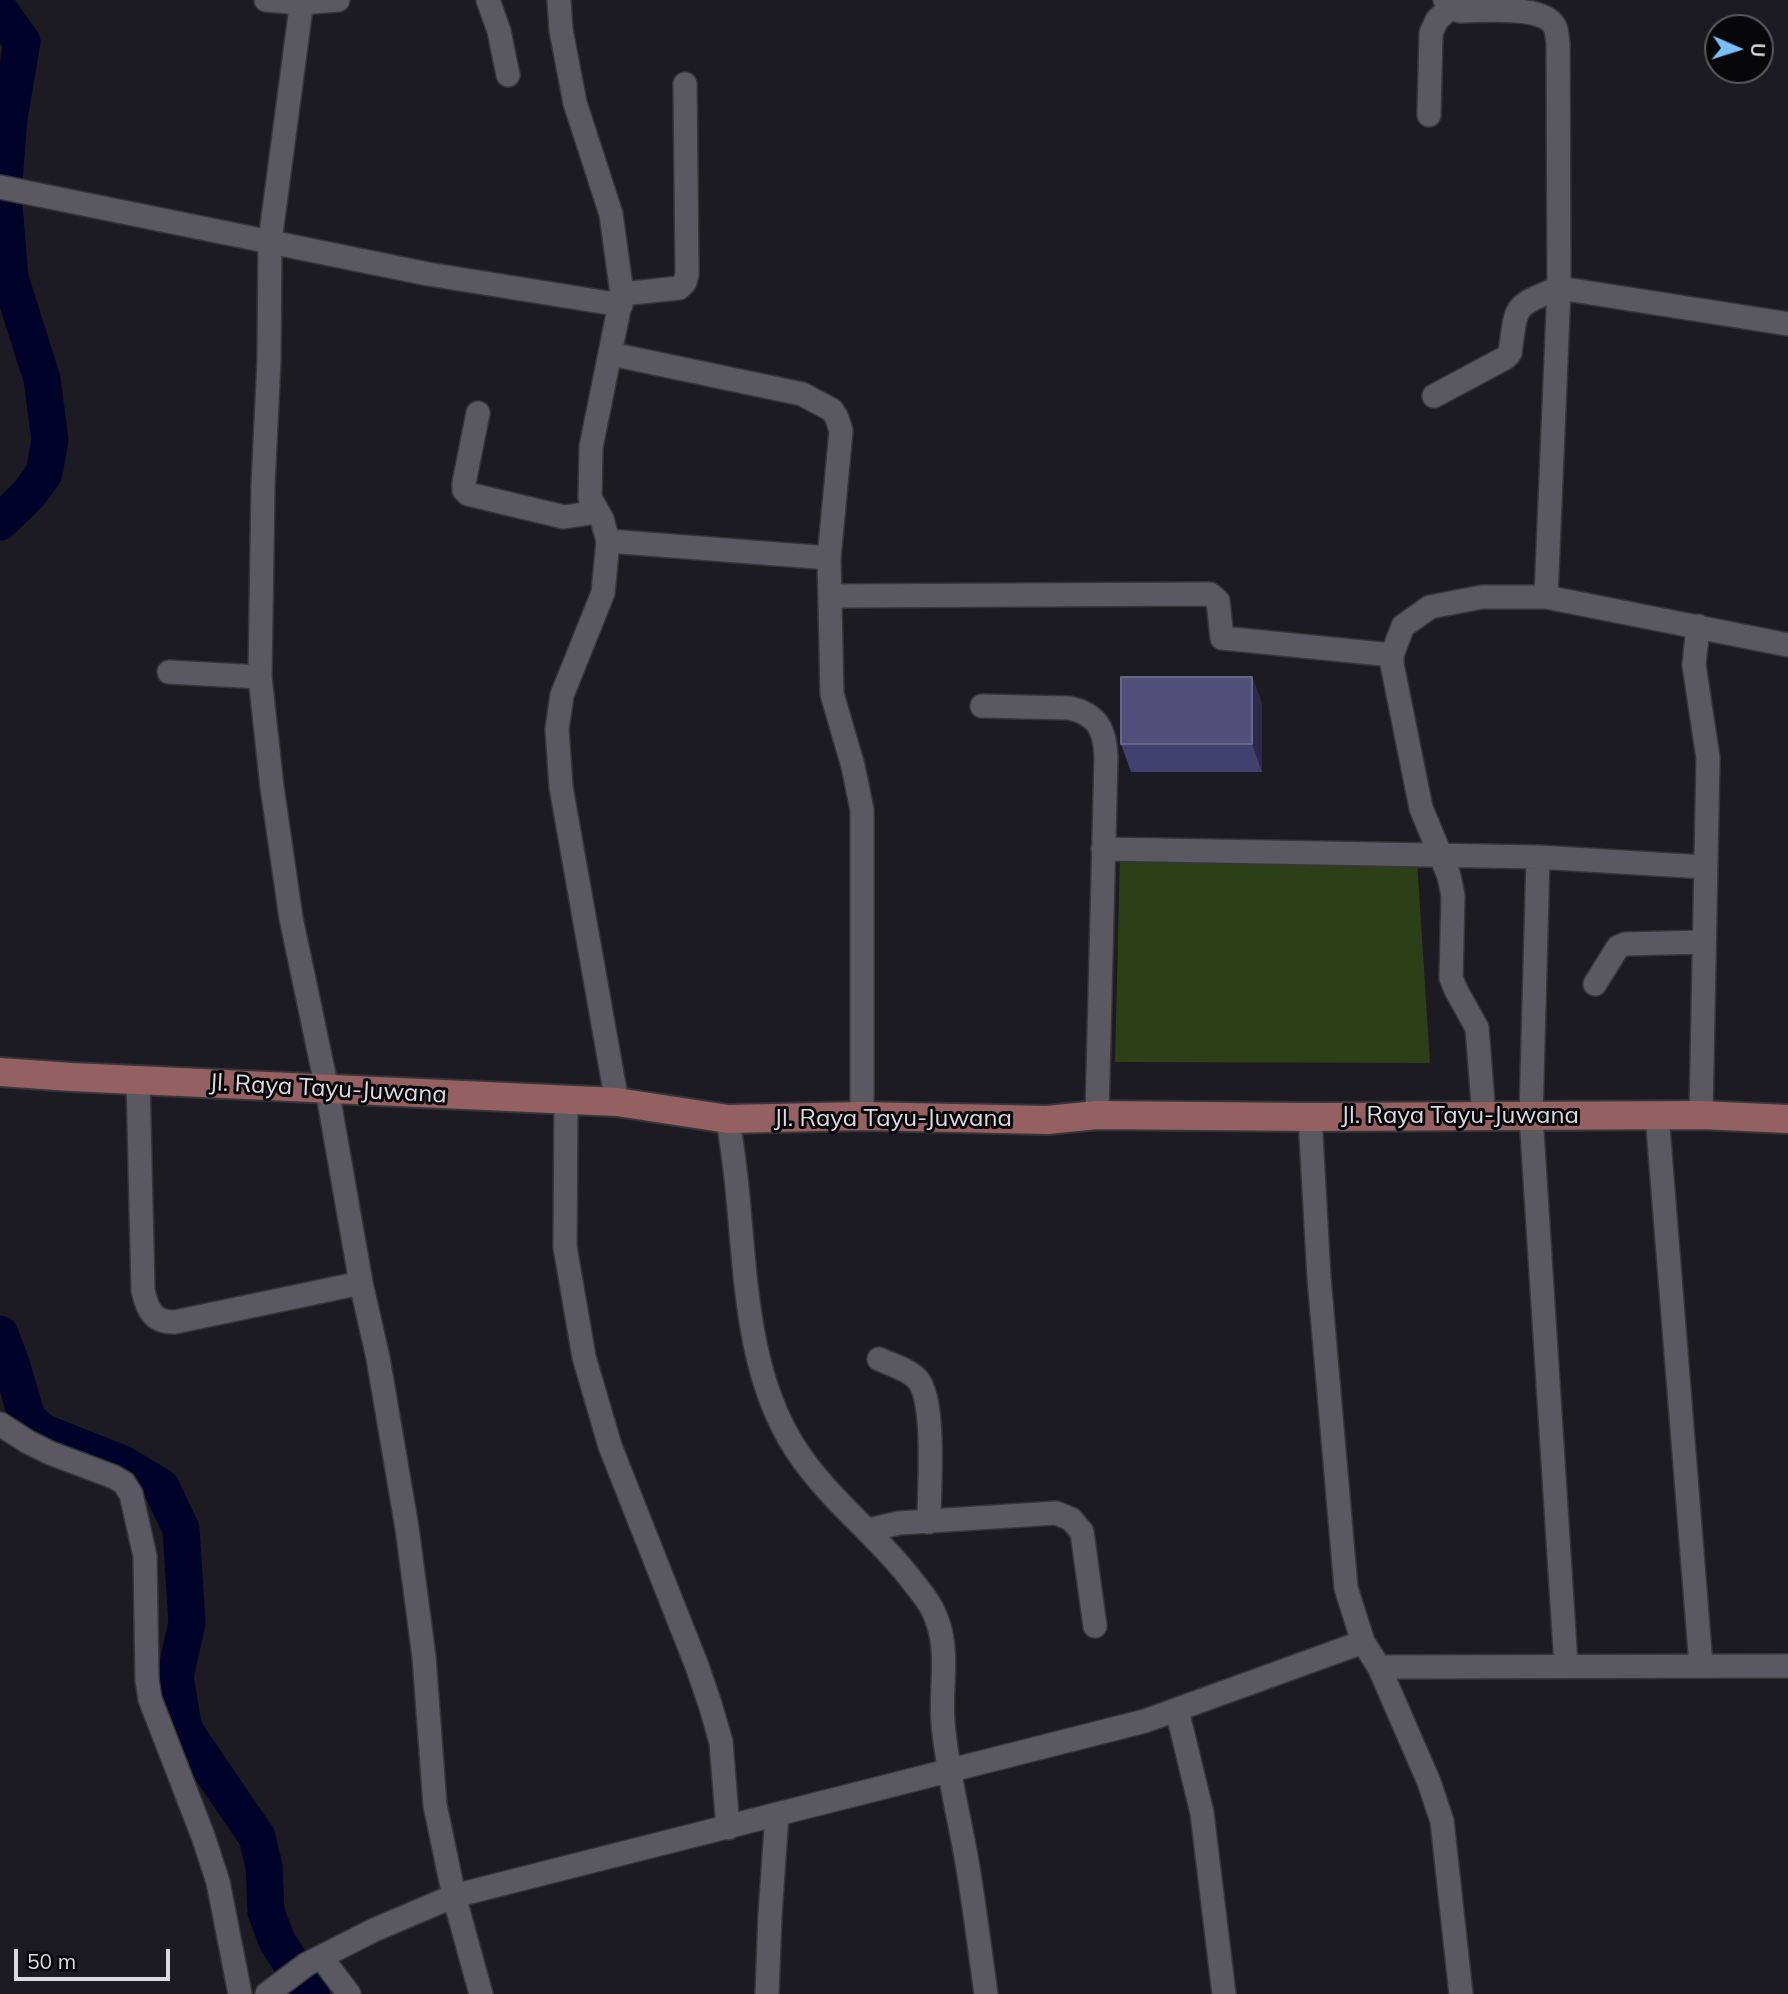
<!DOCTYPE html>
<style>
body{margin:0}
#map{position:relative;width:1788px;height:1994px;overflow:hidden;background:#1c1b22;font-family:Mulish,sans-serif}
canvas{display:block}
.north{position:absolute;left:1704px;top:14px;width:70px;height:70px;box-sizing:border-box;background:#070609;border:2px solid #5c5b5f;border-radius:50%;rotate:93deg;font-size:19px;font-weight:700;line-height:28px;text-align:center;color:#dbdadf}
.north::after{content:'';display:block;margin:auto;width:24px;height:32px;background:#78bff7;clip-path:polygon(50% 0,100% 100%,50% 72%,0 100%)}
.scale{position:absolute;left:14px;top:1949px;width:156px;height:32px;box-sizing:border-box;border:4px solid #dbdadf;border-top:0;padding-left:9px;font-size:21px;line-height:24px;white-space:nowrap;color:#dbdadf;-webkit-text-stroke:5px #070609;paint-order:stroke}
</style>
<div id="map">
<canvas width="1788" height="1994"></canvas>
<div class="north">U</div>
<div class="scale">50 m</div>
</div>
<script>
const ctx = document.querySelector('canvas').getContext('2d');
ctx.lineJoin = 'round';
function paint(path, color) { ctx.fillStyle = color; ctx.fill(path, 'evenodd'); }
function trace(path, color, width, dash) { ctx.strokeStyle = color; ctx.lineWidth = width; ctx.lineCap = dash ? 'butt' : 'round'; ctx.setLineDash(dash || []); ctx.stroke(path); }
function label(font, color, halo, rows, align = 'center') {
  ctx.font = font + ' Mulish,sans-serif'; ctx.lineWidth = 6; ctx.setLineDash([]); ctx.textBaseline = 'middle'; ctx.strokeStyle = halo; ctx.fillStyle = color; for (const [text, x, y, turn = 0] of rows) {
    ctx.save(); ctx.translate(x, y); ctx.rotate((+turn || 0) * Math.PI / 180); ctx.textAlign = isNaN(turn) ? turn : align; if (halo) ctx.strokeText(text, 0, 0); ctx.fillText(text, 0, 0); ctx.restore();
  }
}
paint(new Path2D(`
 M1120 850 1417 860 1430 1063 1115 1062Z`), '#2d3f17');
trace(new Path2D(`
 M0 11 22 42 9 118 3 193 10 278 42 379 50 440 44 473 29 494 0 522
 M0 1334 11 1363 27 1418 42 1432 123 1464 161 1487 181 1529 187 1623 175 1677 184 1730 257 1837 264 1866 266 1912 277 1941 311 1994`), '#000229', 37);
const minor = new Path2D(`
 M266 0 301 3 338 0
 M302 0 270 241 269 360 263 485 260 677 272 787 291 918 327 1089 361 1283 378 1358 407 1528 424 1657 435 1805 454 1896 481 1994
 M488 0 499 31 508 75
 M559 0 561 30 575 103 611 214 622 294 591 447 590 498 602 519 608 541 603 593 562 695 557 729 561 787 617 1102
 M1445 0 1450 8 1460 11C1483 11 1544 4 1555 27 1557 31 1557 39 1558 43L1559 288 1546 597
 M1429 115 1431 33 1437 20 1450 8
 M0 187 428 274 621 305
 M622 294 679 288 685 282 687 274 685 84
 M611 354 802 394 832 410 837 418 841 431 829 558
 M1434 396 1505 358 1510 353C1517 304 1512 307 1559 288L1788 324
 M478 413 464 483V490L468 494 564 517 597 512
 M608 541 829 558 832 694 853 766 862 810V1116
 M830 596 1210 594 1218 601 1222 638 1392 655
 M1698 626 1694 665 1708 758 1701 1115
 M169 672 260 677
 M982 706 1069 708C1097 714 1105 729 1106 757L1097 1115
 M1103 849 1538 857 1704 867
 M1538 857 1531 1116 1566 1665
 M1595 984 1618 947 1625 944 1703 942
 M138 1079 143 1290C147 1309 153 1323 175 1322L361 1283
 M566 1102 565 1247 584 1357 610 1446 697 1666 710 1704 721 1742 728 1828
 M1657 1115 1701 1665
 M1484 1116 1477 1028 1456 990 1451 978 1453 896 1449 876 1421 808 1392 664V655L1403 626 1430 607 1482 597H1546L1788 645
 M1310 1117 1319 1278 1346 1588 1363 1642 1379 1667 1429 1782 1442 1821 1461 1994
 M728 1119C732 1146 736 1172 738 1198 746 1281 748 1375 795 1448 826 1497 875 1533 910 1578 921 1592 933 1606 938 1623 949 1656 940 1689 943 1723 947 1771 960 1820 968 1868 975 1910 980 1952 986 1994
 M879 1359C891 1365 909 1369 918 1380 936 1402 929 1490 929 1522
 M0 1424 28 1442 50 1453 114 1477 124 1483 131 1494 145 1556 147 1680 150 1699 203 1836 218 1882 240 1994
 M869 1530 899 1523 1056 1513 1071 1519 1082 1532 1095 1626
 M1379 1667 1788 1666
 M1177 1710 1202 1813 1224 1994
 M321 1957 349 1994
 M267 1994 307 1964 374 1930 454 1896 1145 1721 1363 1642
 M767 1994 770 1915 777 1814`);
const major = new Path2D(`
 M0 1072 71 1077 617 1102 728 1119 862 1116 1047 1120 1097 1115 1310 1117 1701 1115 1788 1119`);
trace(minor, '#36353a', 26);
trace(major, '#36353a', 32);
trace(minor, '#5a5962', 23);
trace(major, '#946062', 28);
paint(new Path2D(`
 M1252 677 1262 704V772H1131L1121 744Z`), '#42406f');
paint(new Path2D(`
 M1252 677 1262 704V772L1252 744Z`), '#2c2a4b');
const building = new Path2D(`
 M1121 677H1252V744H1121Z`);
paint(building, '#52507b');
trace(building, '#68668b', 2);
label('24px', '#dbdadf', '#070609', [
 ["Jl. Raya Tayu-Juwana",328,1089,3],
 ["Jl. Raya Tayu-Juwana",1460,1116],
 ["Jl. Raya Tayu-Juwana",893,1119]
]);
</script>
